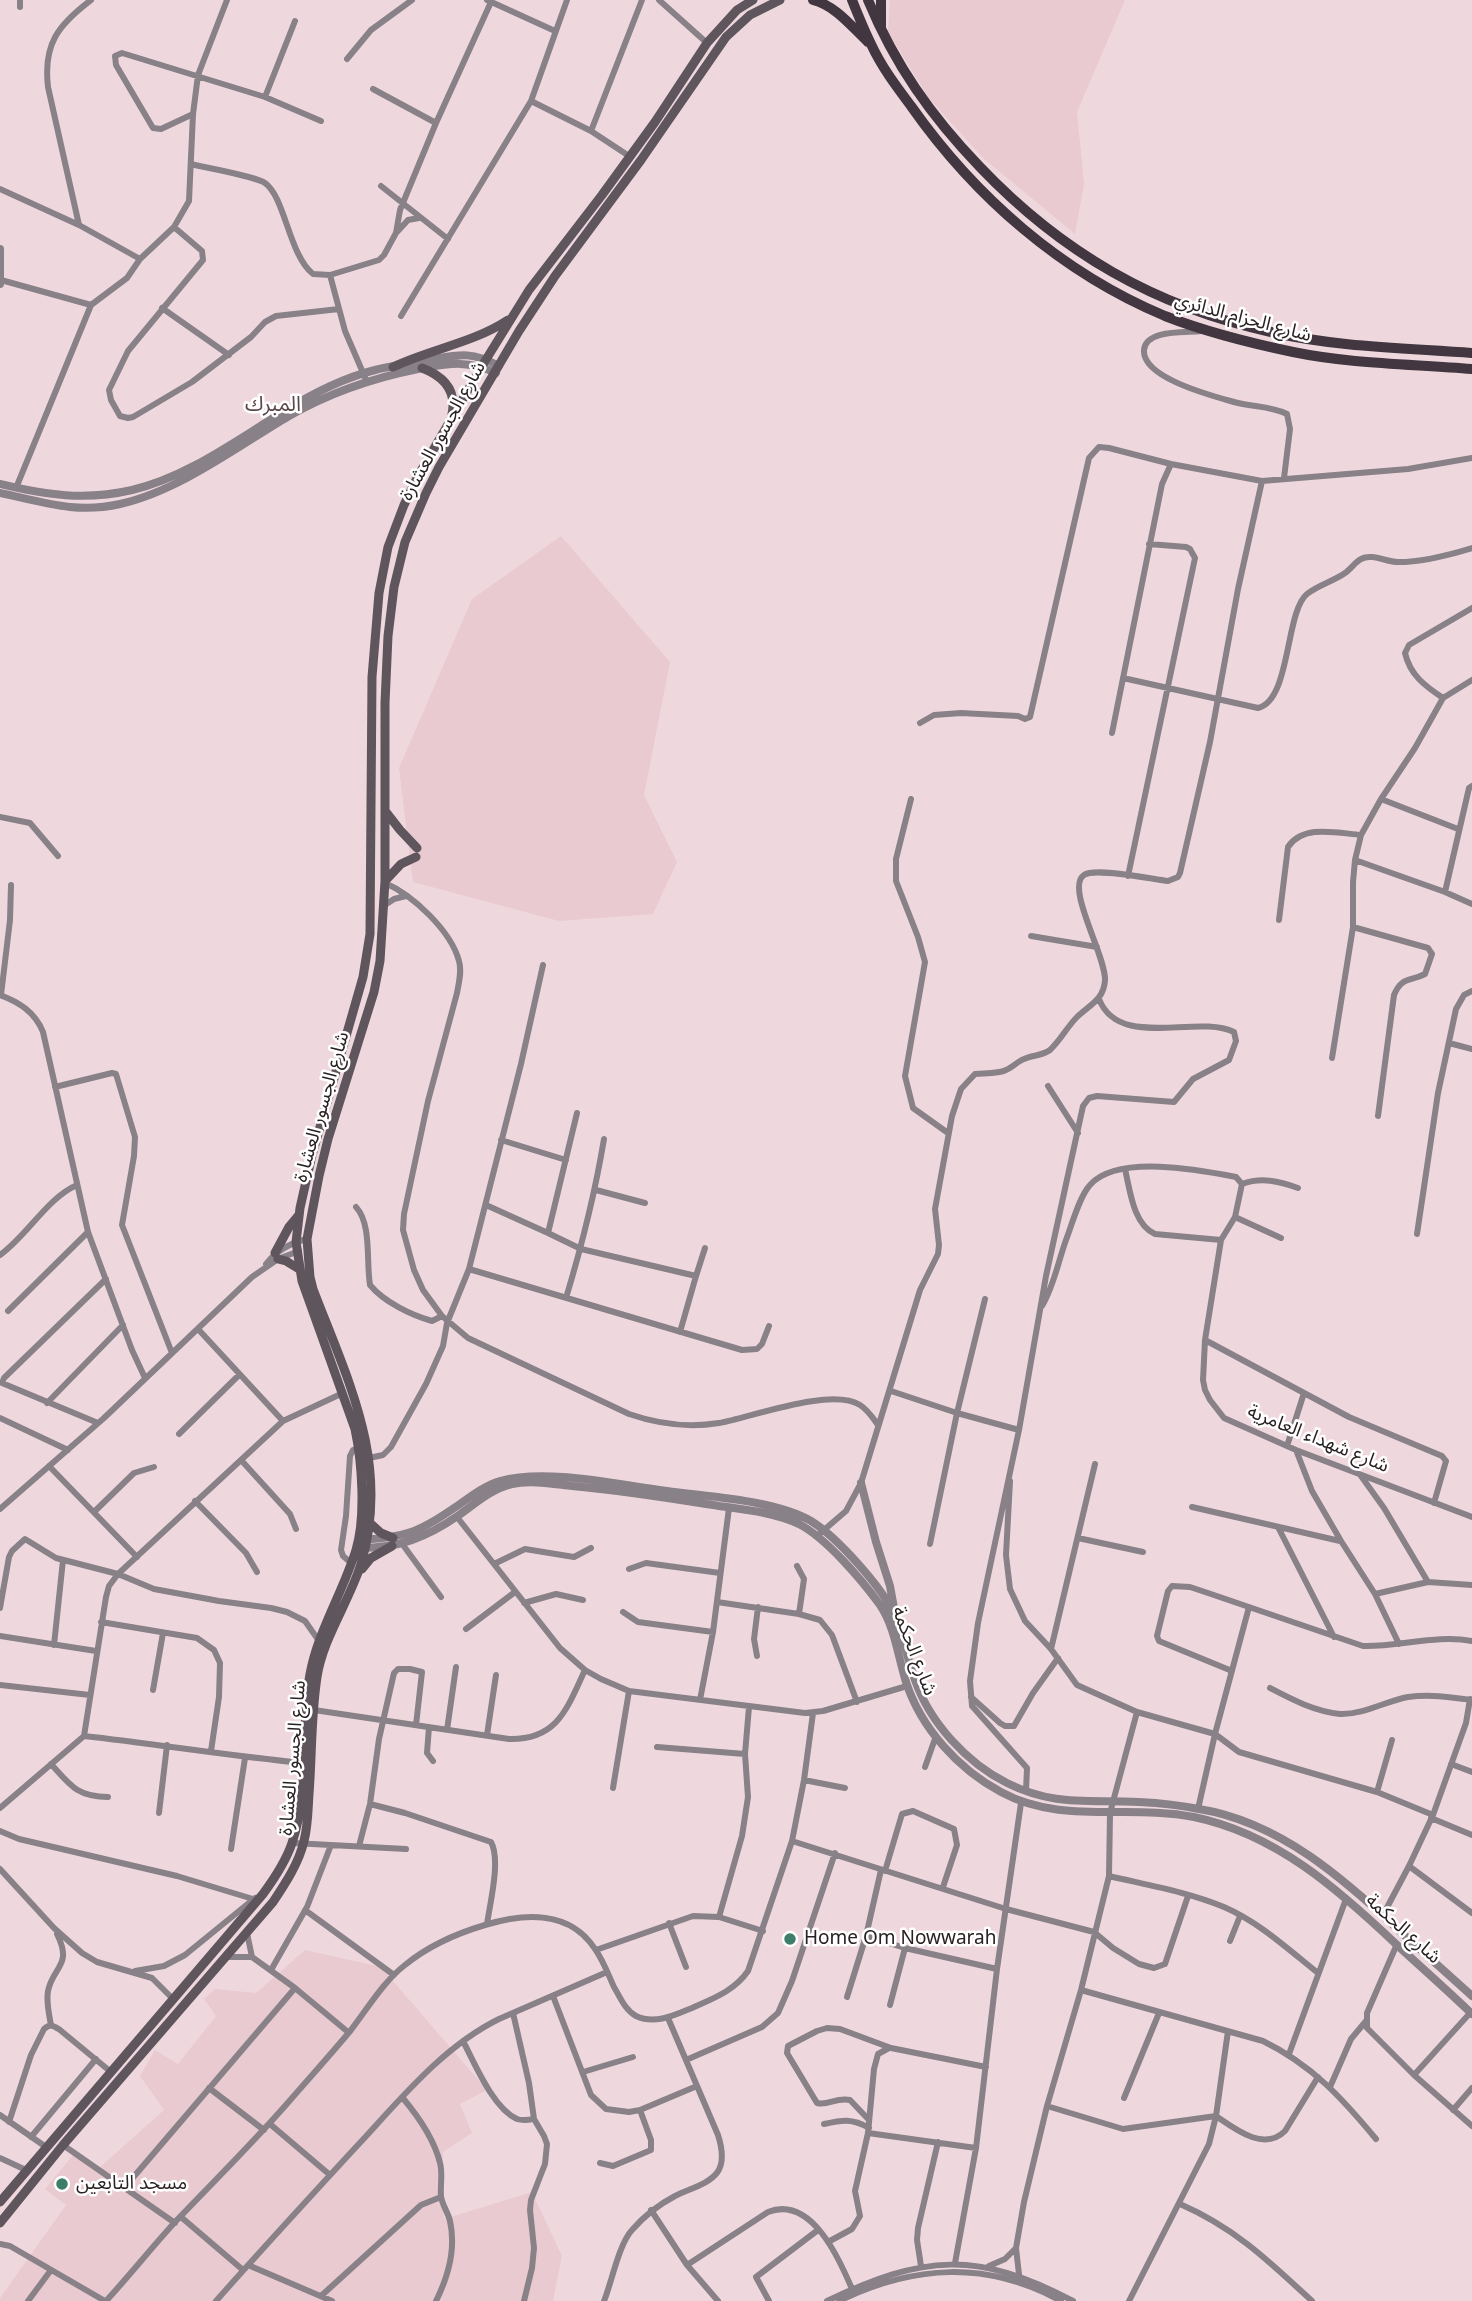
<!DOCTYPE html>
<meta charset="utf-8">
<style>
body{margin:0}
canvas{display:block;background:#efd8dd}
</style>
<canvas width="1472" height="2301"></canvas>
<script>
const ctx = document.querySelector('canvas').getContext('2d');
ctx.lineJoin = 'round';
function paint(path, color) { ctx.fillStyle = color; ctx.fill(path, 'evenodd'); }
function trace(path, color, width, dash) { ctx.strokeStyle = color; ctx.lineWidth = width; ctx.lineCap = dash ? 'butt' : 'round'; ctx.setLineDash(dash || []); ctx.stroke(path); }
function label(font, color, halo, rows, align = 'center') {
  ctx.font = font + ' "Noto Sans","Noto Sans Arabic",sans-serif'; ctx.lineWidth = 5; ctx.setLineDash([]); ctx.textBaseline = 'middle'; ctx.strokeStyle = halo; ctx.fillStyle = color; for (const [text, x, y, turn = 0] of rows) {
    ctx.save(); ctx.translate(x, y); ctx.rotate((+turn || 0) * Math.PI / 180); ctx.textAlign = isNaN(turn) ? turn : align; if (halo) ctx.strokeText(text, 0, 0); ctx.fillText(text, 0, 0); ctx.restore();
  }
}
paint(new Path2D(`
 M890 0H1125L1077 112 1084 184 1075 234 983 158 928 97 888 32Z
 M561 536 670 662 644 795 677 862 653 914 559 921 413 882 399 768 472 599Z
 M305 1950 381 1967 487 2090 460 2104 472 2133 443 2152 444 2219 532 2192 562 2256 553 2301H0V2298L66 2205 45 2189 74 2154 98 2169 164 2110 140 2076 155 2050 178 2064 216 2016 204 1999 215 1989 256 1993Z`), '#e9cad0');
trace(new Path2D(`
 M20 0V7
 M487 0 555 31
 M659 0 707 43
 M347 59 371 30 412 0
 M373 89 436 123
 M265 97 295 21
 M531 101 591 131 629 156
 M193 114 161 129 153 128 116 65 115 56 122 53 265 97 321 121
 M591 131 642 0
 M191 164C206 168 255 176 265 183 285 197 289 255 313 274L330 275 379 260 384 255 396 233 400 210 436 123 491 2
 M381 186 448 239
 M0 189 79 225 140 259
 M79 225 48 87C43 44 58 25 91 0
 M174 227 202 251 203 260 128 351 109 390 111 400 120 416 128 418 133 417 192 382 251 337 265 322 276 316 339 309
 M397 232 408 220 419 218
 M330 275 345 331 367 382
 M1 280 91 305 127 278 140 259 174 227 189 201 193 114 198 75 227 0
 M162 308 229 355
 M401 316 531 101 567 0
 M1201 331C1186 333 1146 329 1144 350 1142 378 1213 396 1234 402 1251 407 1271 406 1287 414L1290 429 1284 478
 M16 488 91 305
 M1123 678 1258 708C1291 700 1285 612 1307 594 1318 585 1334 581 1345 573 1351 569 1355 562 1361 559 1372 553 1386 562 1398 562 1422 562 1449 555 1472 548
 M1443 698C1425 686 1410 675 1405 653L1409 645 1472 608
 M920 723 934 715 961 713 1018 716 1025 719 1030 717 1089 458 1099 447 1109 448 1171 464 1262 481 1408 469 1472 458
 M1112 733 1162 484 1171 464
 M911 799 896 859V881L918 937 925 962 905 1076 913 1108 948 1133
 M1381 799 1458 829
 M0 817 30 823 58 856
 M1355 860 1445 892 1472 904
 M1128 876 1195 558 1190 549 1186 547 1149 544
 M385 883C413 895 451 931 459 961 462 971 459 982 457 993L428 1101 404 1214 403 1230 414 1270 423 1290 442 1316 468 1338 629 1414C658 1424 688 1428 719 1423 752 1417 831 1387 860 1405 868 1410 873 1418 878 1425
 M1445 892 1469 788 1472 786
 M385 905 394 899 406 896
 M1279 920 1288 847C1303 824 1337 833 1361 835
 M1353 927 1428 948 1432 954 1425 974C1410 982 1402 976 1394 995L1378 1116
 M1031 936 1097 947
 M0 995C19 1002 35 1012 43 1032L88 1232 132 1350 145 1378
 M1 995 10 920 11 885
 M1449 1043 1472 1049
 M1332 1058 1353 927V882L1355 860 1361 835 1381 799 1415 748 1443 698 1472 680
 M1048 1086 1078 1133
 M55 1087 112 1073 116 1074 135 1137 134 1156 122 1225 172 1353
 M577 1113 548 1233 581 1249 696 1276 680 1332
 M501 1140 566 1160
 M1125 1169C1130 1190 1133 1224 1155 1234L1221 1240
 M1242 1184C1261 1177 1279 1181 1298 1188
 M596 1190 645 1203
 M486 1205 548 1233
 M356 1207C372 1224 366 1262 370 1285 384 1302 411 1315 432 1321L442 1316
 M1235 1217 1281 1238
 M1417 1234 1438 1093 1456 1009 1464 995 1472 991
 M0 1255C27 1236 47 1198 77 1185
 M266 1264C277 1250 290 1243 307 1239
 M469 1269 521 1064 543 965
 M696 1276 705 1248
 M566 1298C582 1245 595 1193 604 1139
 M1042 1306C1054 1286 1058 1262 1066 1240 1072 1225 1079 1197 1090 1185 1117 1154 1200 1170 1236 1177L1242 1184 1235 1217 1221 1240 1205 1340 1203 1380 1205 1390 1210 1400 1224 1418 1296 1450 1472 1517
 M8 1311 88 1232
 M198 1329 283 1421
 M1205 1340 1349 1417 1442 1456 1446 1461 1434 1503
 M891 1391 957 1413 1019 1430
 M47 1403 123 1325
 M0 1418 68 1450
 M98 1423 2 1383 4 1378 106 1279
 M179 1434 239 1375
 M1287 1446 1304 1393
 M1296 1450 1312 1491 1341 1541 1375 1594 1399 1644
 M369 1458 383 1455 391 1447 426 1384 443 1346 447 1323 469 1269 742 1350 757 1349 762 1344 769 1326
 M241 1460 290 1514 296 1529
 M49 1466 137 1557
 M1361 1476 1384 1508 1428 1582
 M1010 1481 1006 1555 1010 1589 1025 1621 1051 1649 1077 1685 1137 1712 1215 1734 1239 1752 1377 1792 1433 1815
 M195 1501 246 1553 257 1572
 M1192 1507 1340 1541
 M0 1509 104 1418 252 1277 278 1259 299 1251
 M94 1512 134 1473 154 1467
 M457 1517 560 1648 585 1670 601 1679 629 1691 805 1713 823 1711 907 1686
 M1278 1527 1334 1637
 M817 1536 846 1511 861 1483 920 1290 938 1254 939 1245 935 1209 952 1116 961 1089 975 1074C984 1073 998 1074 1006 1070 1013 1067 1018 1061 1024 1059 1032 1055 1042 1056 1050 1050 1060 1041 1067 1027 1077 1017 1089 1005 1104 1000 1105 980 1106 956 1065 887 1084 875 1095 867 1151 879 1168 881L1178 877 1180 873 1210 742 1238 589 1262 481
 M1078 1538 1143 1552
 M930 1544 957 1413 985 1299
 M403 1545 441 1597
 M351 1563 343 1556 341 1550 346 1516 350 1456 353 1450 359 1448
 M494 1564 525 1549 574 1557 591 1548
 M797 1566 804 1579 799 1614
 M629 1569 646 1563 720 1573
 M1375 1594 1428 1582 1472 1585
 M717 1602 799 1614 820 1620 832 1635 857 1702
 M524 1603 556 1594 583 1600
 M0 1608 9 1557 12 1551 25 1539 56 1558 118 1574 154 1589 219 1601 271 1608 287 1612 305 1621 319 1641
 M623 1612 638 1622 713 1632
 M101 1622 197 1638 214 1650 220 1663 219 1697 211 1751
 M466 1629 515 1592
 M0 1636 96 1651
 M54 1645 63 1560
 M1051 1649 1095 1464
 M757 1656 754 1639 758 1607
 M1232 1671 1159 1641 1157 1636 1168 1591 1172 1586 1190 1587 1208 1593 1363 1646C1399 1647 1437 1634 1472 1641
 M0 1685 90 1695
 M1270 1688C1293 1700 1314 1711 1340 1714 1363 1715 1386 1701 1408 1697 1430 1694 1450 1697 1472 1700
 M153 1690 163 1633
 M971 1697 1000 1723 1005 1726H1014L1033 1693 1058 1658
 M700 1700 713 1632 729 1508
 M314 1710 509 1739C558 1740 567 1708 585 1670
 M429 1727 427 1753 433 1761
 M447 1730 456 1667
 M487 1735 496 1675
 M84 1736C157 1744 230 1756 303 1763
 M657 1747 745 1754
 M51 1764C70 1785 77 1797 108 1797
 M1451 1764 1472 1772
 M925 1767 936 1736
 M804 1780 845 1788
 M613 1788 629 1691
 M1026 1791 1027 1768 972 1706 970 1681 978 1623 1019 1430 1046 1276 1083 1106 1089 1098 1097 1096 1174 1102 1193 1079 1229 1060 1236 1041 1234 1032C1196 1014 1119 1050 1099 999
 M1377 1792 1392 1740
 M370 1804 405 1813 491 1842C501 1860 490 1903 487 1924
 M0 1808 84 1736 106 1597 109 1586 118 1574 283 1421 343 1393
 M1198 1809 1215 1734 1249 1607
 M159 1813 167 1745
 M1431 1818 1472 1835
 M0 1831 19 1839 177 1876 253 1899
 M792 1841 1006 1909 1094 1932 1113 1948 1139 1964 1154 1968 1165 1964 1188 1896
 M293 1843 406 1849
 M359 1846 370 1804 379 1739 394 1673 398 1669H410L422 1672 416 1725
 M231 1849 245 1758
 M1409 1866 1472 1913
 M0 1869 54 1928 82 1953 97 1962 152 1978 173 1999
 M885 1871 902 1814 913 1811 954 1829 957 1845 943 1887
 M1109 1876C1147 1885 1188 1892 1224 1907 1259 1922 1289 1950 1318 1973
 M305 1910 394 1975
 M1383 1915 1409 1866 1433 1815 1466 1723 1470 1699
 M719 1917 742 1836 748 1797 745 1754 749 1707
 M669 1923 686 1967
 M247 1933 252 1957
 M866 1936 905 1948 997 1969
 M1230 1941 1240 1916
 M1397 1944 1367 2013V2028L1414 2075 1472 2126
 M596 1950 693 1916 719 1917 763 1931
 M227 1957H252L295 1988 348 2032
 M271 1970 307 1907 331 1845
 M135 1971 164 1966 185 1955 255 1898
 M1081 1990 1263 2041C1312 2065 1342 2098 1376 2139
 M553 1996 591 2095 606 2109 629 2112 640 2110 697 2086
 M847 1997 866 1936 881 1870
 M890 2005 905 1948
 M513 2013 529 2083 534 2119 544 2136 547 2144 545 2164 531 2200 530 2210 534 2248 532 2268 524 2301
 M51 2025C49 2014 46 2002 48 1991 53 1966 73 1966 57 1934
 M463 2041C475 2064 493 2108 517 2119 523 2121 528 2120 534 2119
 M1289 2054 1346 1899
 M686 2060 762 2027 778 2013 792 1981 835 1853
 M583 2072 633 2057
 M1414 2075 1471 2012
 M1330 2087 1351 2039 1366 2021
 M209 2088 264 2130
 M402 2097C418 2116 434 2138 440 2163 443 2174 440 2185 441 2196 442 2205 448 2212 450 2221 456 2248 448 2277 436 2301
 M1124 2098 1159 2013
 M1047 2106 1123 2129 1216 2116C1235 2129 1264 2152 1285 2131L1318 2077
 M1453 2110 1472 2088
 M0 2115 46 2147
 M869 2120 850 2100C836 2097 828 2106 817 2103L787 2053 788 2046 817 2031 827 2028 840 2029 891 2048 986 2067
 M9 2122 31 2055 44 2029C51 2023 54 2026 60 2030L111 2072
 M270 2124 330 2175
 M824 2124C842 2120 852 2118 869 2128
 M868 2133 976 2148
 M31 2137 96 2059
 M63 2145 175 2223
 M0 2158 26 2170
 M600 2163 613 2166 651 2150V2140L640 2110
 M125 2187 295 1988
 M1180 2204C1235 2228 1269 2261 1312 2301
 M651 2210 687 2265 718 2301
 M181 2217 243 2270
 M828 2242 852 2229 860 2216 855 2191 868 2133 874 2069 878 2054 889 2048
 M0 2244 10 2246 105 2301
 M955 2263 976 2148 997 1969 1021 1803
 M248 2265 332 2301
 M687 2265 768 2212C811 2195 839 2258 852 2289
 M921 2266 917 2240 918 2228 938 2142
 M989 2266 1005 2259 1016 2248
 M1020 2283 1016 2248 1024 2202 1047 2106 1081 1990 1109 1876 1110 1813 1137 1712
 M321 2296 410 2215 421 2205 441 2197
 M28 2301 51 2270
 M106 2301C130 2275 152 2247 176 2221 215 2180 255 2141 292 2098 312 2075 332 2053 351 2030 368 2008 383 1982 405 1965 427 1947 458 1933 485 1925 524 1913 570 1910 595 1949 603 1960 608 1974 614 1987 620 1997 625 2010 636 2016 655 2025 675 2015 692 2008 714 1998 734 1991 748 1971L792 1841 804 1780 813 1713
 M216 2301C262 2249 309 2198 356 2147 399 2101 442 2047 499 2019L607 1972
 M604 2301C612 2281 619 2244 632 2230 645 2215 658 2205 675 2196 707 2181 732 2179 718 2135L668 2018
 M769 2301 756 2277 818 2230
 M827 2301C923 2255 977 2250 1073 2301
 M839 2301C914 2265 986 2260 1061 2301
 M1129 2301 1209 2144 1216 2116 1228 2031`), '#888187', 6);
trace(new Path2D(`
 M0 249V284
 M0 484C46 495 85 501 132 490 187 477 235 441 283 412 310 395 343 378 375 370 390 366 407 364 422 361 455 356 468 349 499 366
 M0 493C43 502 76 514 120 504 179 491 238 446 289 416 329 393 373 378 418 369 447 364 468 359 496 373
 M861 1483 876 1542 890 1586 894 1608
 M361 1540C404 1537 418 1533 454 1508 469 1498 483 1486 500 1481 547 1468 619 1485 667 1491 709 1497 775 1500 811 1521 837 1537 883 1588 895 1616 904 1637 907 1659 915 1680 930 1723 967 1763 1007 1783 1055 1807 1089 1799 1139 1802 1158 1803 1179 1805 1199 1809 1280 1822 1344 1879 1402 1933 1425 1954 1449 1975 1472 1996
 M359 1548C399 1548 426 1538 459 1515 476 1503 491 1489 512 1484 531 1480 553 1484 572 1486 617 1490 662 1497 706 1504 737 1509 771 1511 799 1524 826 1538 862 1580 880 1605 895 1627 898 1657 906 1682 921 1728 958 1769 1001 1792 1061 1825 1130 1804 1194 1817 1276 1834 1338 1889 1397 1945 1422 1968 1447 1990 1472 2014`), '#888187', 8);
trace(new Path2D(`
 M393 367C431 349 473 343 508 320
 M422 368C443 376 457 390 452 414
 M386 812 400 830 417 848
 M386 880 401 864 416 857
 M275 1253 289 1227 299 1215
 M278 1259 286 1261 299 1269
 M370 1523 381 1533 393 1538
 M362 1569 371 1558 392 1546
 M0 2202 263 1894C274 1879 286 1861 292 1843 310 1790 300 1730 310 1674 318 1631 343 1592 356 1550 366 1517 362 1462 355 1429L302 1281 296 1242 300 1208 312 1155 363 977 370 934 372 677 379 593 388 547 404 505 418 476 482 366 529 290 602 195 655 122 707 43 737 10 753 0
 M0 2223 63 2145 273 1902C285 1884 299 1863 304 1841 308 1826 308 1809 309 1794 312 1755 311 1716 317 1677 323 1638 349 1602 361 1564 391 1463 348 1381 313 1289L310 1277 307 1239 319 1176 328 1139 374 992 380 961 385 881V703L388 636 394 587 405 542 426 493 439 467 519 331 555 276 641 160 726 37 750 15 780 0`), '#5f555d', 9);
trace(new Path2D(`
 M813 0C836 6 851 26 868 42
 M852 0C858 15 864 30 871 44 881 66 896 86 911 106 975 197 1062 273 1165 316 1206 332 1250 343 1293 352 1351 364 1413 364 1472 369
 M868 0C895 65 931 116 980 167 1061 252 1155 307 1271 332 1336 347 1405 348 1472 353
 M881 28V0`), '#423740', 10);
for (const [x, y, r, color] of [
 [790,1939,7,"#3e7d69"],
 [62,2184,7,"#3e7d69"]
]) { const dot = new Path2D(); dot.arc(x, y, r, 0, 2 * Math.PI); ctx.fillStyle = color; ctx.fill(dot); trace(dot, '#fff', 2.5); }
label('19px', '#292122', '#fff', [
 ["شارع الحزام الدائري",1243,318,15],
 ["شارع الجسور العشارة",443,431,-61],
 ["شارع الجسور العشارة",322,1107,-74],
 ["شارع شهداء العامرية",1318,1439,22],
 ["شارع الحكمة",914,1651,69],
 ["شارع الجسور العشارة",293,1758,-85],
 ["شارع الحكمة",1403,1929,42]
]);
label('19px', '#292122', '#fff', [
 ["Home Om Nowwarah",804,1939],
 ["مسجد التابعين",76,2184]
], 'left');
label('21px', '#5b484c', '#fff', [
 ["المبرك",273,405]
]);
</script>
